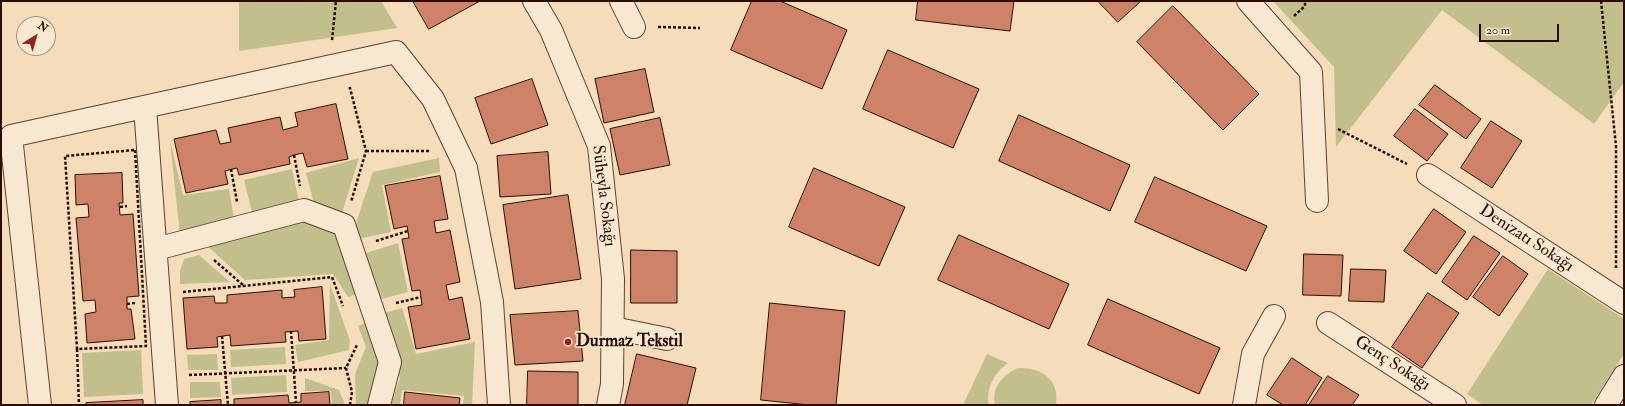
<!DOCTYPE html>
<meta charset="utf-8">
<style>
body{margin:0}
#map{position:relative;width:1625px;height:406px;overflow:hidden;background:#f5dcba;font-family:"IM FELL Double Pica",serif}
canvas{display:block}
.frame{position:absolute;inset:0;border:2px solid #2c0c02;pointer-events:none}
.north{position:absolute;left:16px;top:16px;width:40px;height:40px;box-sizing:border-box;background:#f8e8d2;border:1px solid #a6907f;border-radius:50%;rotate:37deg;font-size:11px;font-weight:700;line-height:16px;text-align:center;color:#2c0c02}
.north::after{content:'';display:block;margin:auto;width:14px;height:18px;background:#8f2418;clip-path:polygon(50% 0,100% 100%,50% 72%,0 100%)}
.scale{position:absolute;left:1479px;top:24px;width:80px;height:18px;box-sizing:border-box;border:2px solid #2c0c02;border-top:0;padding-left:5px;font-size:12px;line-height:14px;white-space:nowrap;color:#2c0c02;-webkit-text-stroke:3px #f8e8d2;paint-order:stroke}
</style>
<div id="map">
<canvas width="1625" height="406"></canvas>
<div class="frame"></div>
<div class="north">N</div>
<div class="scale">20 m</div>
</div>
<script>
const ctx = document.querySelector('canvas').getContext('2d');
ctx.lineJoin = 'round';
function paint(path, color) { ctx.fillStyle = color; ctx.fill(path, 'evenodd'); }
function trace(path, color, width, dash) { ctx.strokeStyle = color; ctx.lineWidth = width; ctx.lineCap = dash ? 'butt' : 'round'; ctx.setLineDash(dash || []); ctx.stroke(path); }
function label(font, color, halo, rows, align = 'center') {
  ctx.font = font + ' "IM FELL Double Pica",serif'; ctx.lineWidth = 3.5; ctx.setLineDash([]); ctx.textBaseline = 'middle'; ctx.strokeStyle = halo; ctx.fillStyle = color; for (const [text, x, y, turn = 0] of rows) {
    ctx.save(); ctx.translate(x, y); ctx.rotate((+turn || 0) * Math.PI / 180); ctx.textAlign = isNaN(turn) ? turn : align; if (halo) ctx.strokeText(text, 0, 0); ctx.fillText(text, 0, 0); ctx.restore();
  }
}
paint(new Path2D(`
 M239 1H381L397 28 239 51Z
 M1273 1H1624V82L1594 124 1442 10 1336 147 1334 67Z
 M170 141 183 195 229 189 234 219 180 235Z
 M359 158 342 213 314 203 306 173Z
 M439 158 440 172 382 185 391 232 358 239 354 229 373 172Z
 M292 169 300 206 253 216 244 180Z
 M314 219 339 234 361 293 348 297 333 274 245 280 204 243Z
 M398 243 408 292 381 299 363 254Z
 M199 255 230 282 180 284V271L184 259Z
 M1548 269 1624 319V354L1591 405H1483L1467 394Z
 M330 284 350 341 349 350 298 362 295 345 329 340Z
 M402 308 416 354 475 342 472 405H463L464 396 402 390 400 405H391L400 378 385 313Z
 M365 323 380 361 370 405H356L355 374 366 347 358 326Z
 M285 347 286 364 231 367 230 350Z
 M141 350 143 394 84 397 82 353Z
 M217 354 218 370H188L187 355Z
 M987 354 1008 363C995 372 985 389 989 405H963Z
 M1018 368C1041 367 1060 379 1056 405H995C991 387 1003 375 1018 368Z
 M286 375 287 392 232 395 231 378Z
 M305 378 339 390 345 405H332L331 391H305Z
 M190 382H220L221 397 190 398Z`), '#c1bf8c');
const building = new Path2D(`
 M413 1H480L429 29Z
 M752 1H780L847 30 822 89 731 50Z
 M918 1H1014L1010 31 916 20Z
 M1098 1H1141L1118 22Z
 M1173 6 1259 94 1223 130 1137 42Z
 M888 50 979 89 953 148 863 109Z
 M645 69 654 112 604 123 595 79Z
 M532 79 548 125 491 144 475 98Z
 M1435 85 1481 119 1466 139 1419 105Z
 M336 104 348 159 307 167 303 153 294 155 289 157 290 164 239 175 237 168 225 171 228 184 186 193 174 139 216 130 220 144 231 142 228 128 280 117 283 130 298 126 295 113Z
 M1415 109 1448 134 1427 161 1394 136Z
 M1019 115 1130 165 1110 211 999 161Z
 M660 118 670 165 620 175 610 129Z
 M1491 121 1522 141 1492 188 1461 168Z
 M548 152 551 194 500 197 497 156Z
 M814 168 905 207 879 266 789 227Z
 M122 173 123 203H119L120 215 133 214 139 296 127 297V309H131L135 339 87 343 85 314 96 312 95 300 83 301 76 218 89 217 88 204 76 205 75 175Z
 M440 176 448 219 434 221 436 233 450 230 460 282 446 285 449 300 462 297 470 339 416 349 408 307 422 305 420 290 412 291 402 239 409 238 407 226 394 229 385 186Z
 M1155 177 1267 226 1246 271 1135 222Z
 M568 195 581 279 515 289 503 205Z
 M1434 209 1466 232 1436 274 1404 251Z
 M959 235 1069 284 1049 329 938 280Z
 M1474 236 1500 253 1467 300 1442 282Z
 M631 250 677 251V303H631Z
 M1304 254 1343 255 1341 296 1303 295Z
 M1503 256 1528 274 1499 316 1473 297Z
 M1351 269 1386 270 1384 302 1349 301Z
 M322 287 326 339 299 341 298 331 285 332 286 342 231 346 230 335 217 337 218 347 187 349 183 298 214 296 215 303H227V295L282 290V298L295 297 294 290Z
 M1428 293 1459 313 1422 368 1392 347Z
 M1108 299 1220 348 1199 394 1088 345Z
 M770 303 845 311 836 405H809L761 400Z
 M578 311 583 361 515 365 510 315Z
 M637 354 696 368 687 405H625Z
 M1292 358 1322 378 1305 405H1283L1267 395Z
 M528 371 578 372V405H527Z
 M1328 376 1359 395 1352 405H1309Z
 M329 392 330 405H234V399L288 395 289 403 301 402V394Z
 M405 392 460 398 459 405H404Z
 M143 400V405H86V403Z
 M221 400V405H190V402Z`);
paint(building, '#ce8369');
trace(building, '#2c0c02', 1);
const minor = new Path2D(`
 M534 1 551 30 599 146 613 279 612 384 608 405
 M621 1 634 27
 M1248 1 1311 72 1317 201
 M145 107 167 405
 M1428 175 1624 303
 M156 249 304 210 344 225 390 362 379 405
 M1328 323 1455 405
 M613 328 667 339
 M40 405 11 136 396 52 433 99 466 168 492 302 499 405
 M1244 405 1253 354 1274 316
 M1606 405 1624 376`);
trace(minor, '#5e4030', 24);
trace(new Path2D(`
 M1601 1 1616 146V268
 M1294 16 1305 6V1
 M658 27 700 28
 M332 40 336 1
 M349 89 350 88 366 151 351 202
 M1338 129 1407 164
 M135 150 146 346 77 349 65 156Z
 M366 151H430
 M294 155 300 186
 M231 169 237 202
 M120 207 127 206
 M376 241 408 231
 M214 260 243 285
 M183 292 332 277 343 306
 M396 303 421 297
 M127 304 135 303
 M291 331 296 402
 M222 336 228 405
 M77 349 79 405
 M189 375 346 368
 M350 405 352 392 346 368 357 345`), '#2c0c02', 2.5, [3, 2]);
trace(minor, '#f8e8d2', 22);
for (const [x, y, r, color] of [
 [568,342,4,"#8f2418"]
]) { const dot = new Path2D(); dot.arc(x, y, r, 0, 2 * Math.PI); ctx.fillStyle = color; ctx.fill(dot); trace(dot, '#f8e8d2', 1.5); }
label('17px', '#2c0c02', '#f8e8d2', [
 ["Süheyla Sokağı",603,196,83],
 ["Denizatı Sokağı",1526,239,33],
 ["Genç Sokağı",1392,364,33]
]);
label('bold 17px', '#2c0c02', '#f8e8d2', [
 ["Durmaz Tekstil",576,342]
], 'left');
</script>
